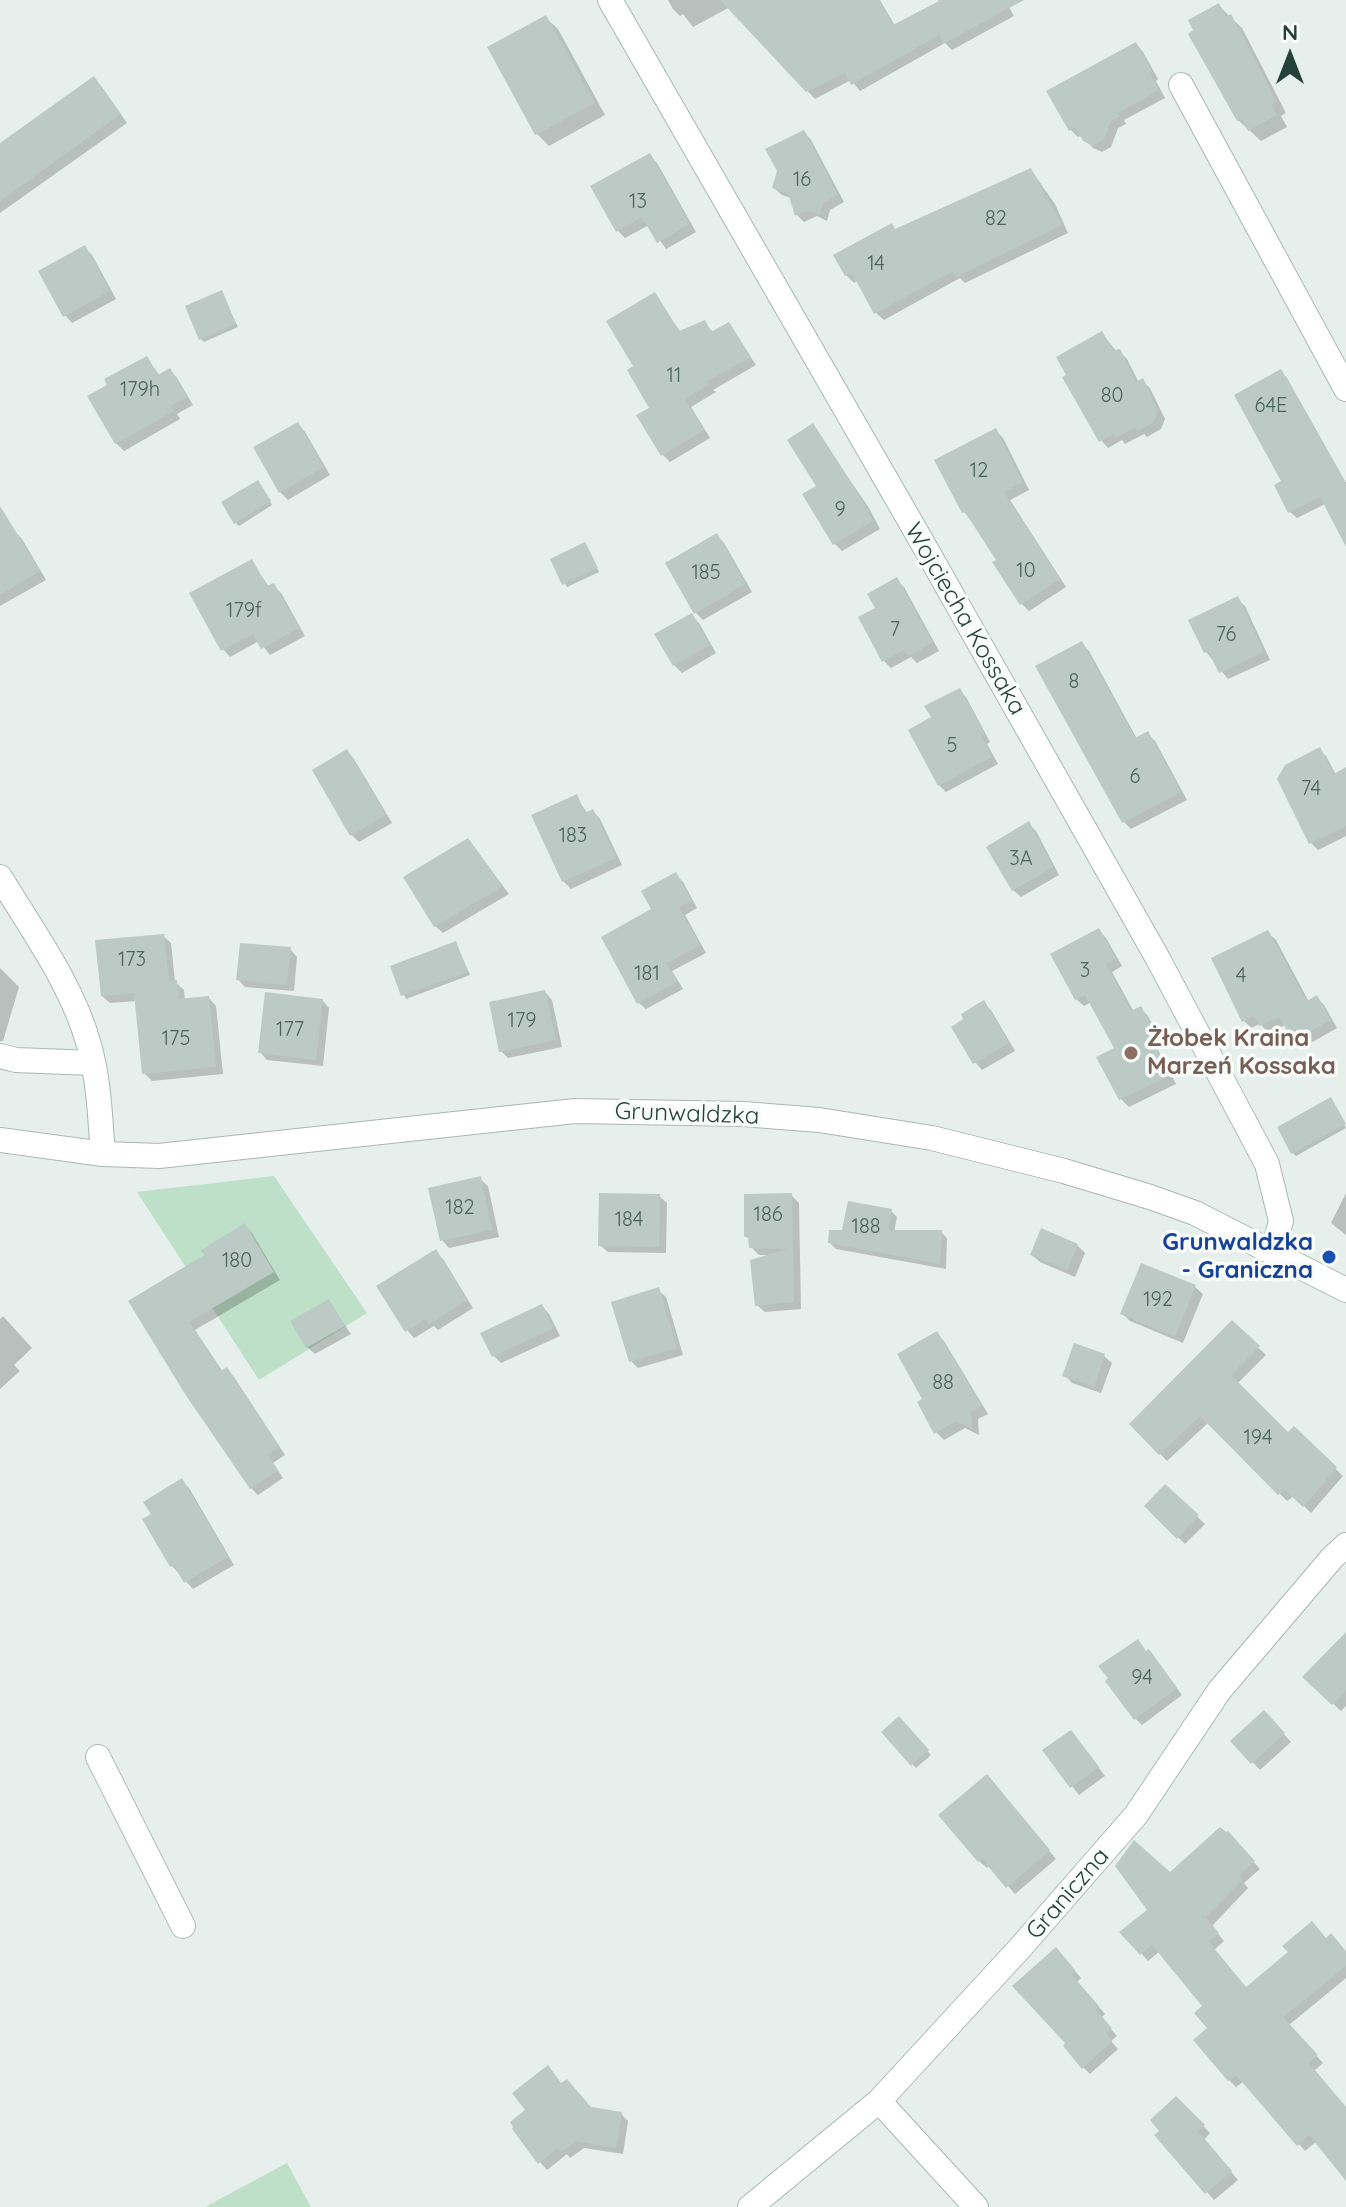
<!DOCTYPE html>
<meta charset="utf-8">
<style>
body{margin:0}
#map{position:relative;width:1346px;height:2207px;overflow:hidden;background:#e6efeb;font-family:Quicksand,sans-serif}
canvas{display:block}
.north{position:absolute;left:1250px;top:16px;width:80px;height:80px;-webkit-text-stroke:6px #f7fbf9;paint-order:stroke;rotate:0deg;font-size:22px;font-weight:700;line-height:32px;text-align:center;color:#24423a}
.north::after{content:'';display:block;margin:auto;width:28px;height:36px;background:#24423a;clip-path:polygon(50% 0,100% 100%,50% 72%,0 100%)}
</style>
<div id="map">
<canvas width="1346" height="2207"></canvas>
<div class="north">N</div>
</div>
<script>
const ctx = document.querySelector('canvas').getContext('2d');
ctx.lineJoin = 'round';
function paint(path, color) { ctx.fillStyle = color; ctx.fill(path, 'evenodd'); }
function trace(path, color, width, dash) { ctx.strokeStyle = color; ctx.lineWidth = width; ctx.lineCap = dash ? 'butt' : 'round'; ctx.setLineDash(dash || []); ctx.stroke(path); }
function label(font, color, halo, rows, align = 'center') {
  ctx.font = font + ' Quicksand,sans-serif'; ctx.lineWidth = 7; ctx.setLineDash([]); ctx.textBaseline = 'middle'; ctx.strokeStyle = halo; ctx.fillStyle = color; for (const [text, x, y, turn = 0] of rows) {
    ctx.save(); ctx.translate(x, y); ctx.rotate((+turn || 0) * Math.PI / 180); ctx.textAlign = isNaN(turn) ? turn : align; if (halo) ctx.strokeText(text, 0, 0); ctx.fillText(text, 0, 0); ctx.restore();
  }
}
paint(new Path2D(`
 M274 1176 367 1313 259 1380 137 1192Z
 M287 2163 311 2207H205Z`), '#bfe0c8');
paint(new Path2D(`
 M668 0H880L895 26 939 3 938 0H1005L1014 16 952 50 945 43 860 91 851 80 815 99 730 7 693 27 683 14 680 16 673 9Z
 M1219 6 1242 28 1286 113 1281 116 1287 127 1261 141 1238 120Z
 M546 18 558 29 605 115 549 146 537 134 490 48Z
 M1136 44 1143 52 1158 79 1156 81 1165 98 1124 120 1126 124 1118 128 1111 147 1102 152 1093 148 1082 135 1078 137 1070 129Z
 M101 86 127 123 0 213V146Z
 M804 132 811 140 844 202 830 210 827 221 817 216 804 222 797 215 791 198 782 195 774 188Z
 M649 155 657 163 696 232 666 249 649 225 625 238 618 231Z
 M1031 170 1055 204 1068 233 965 283 960 278 884 320 876 313 858 280 854 283 846 275 892 226 897 231Z
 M84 247 92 255 116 299 72 323 65 315Z
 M221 292 238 327 204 342 201 339Z
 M655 294 681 333 704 323 714 333 728 324 756 365 713 390 716 392 691 407 710 438 670 462 663 455 652 409 636 367Z
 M1102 333 1116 351H1119L1127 359 1139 383 1142 381 1150 388 1165 419 1161 429 1147 437 1144 434 1125 444 1122 440 1108 448 1101 440Z
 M147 358 160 376 170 370 177 378 193 405 177 414 180 419 124 451 116 443Z
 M1281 371 1287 378 1346 483V537L1325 504 1297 518 1290 512 1284 481Z
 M298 424 305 432 330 475 288 500 280 492Z
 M812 425 869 508 880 529 842 551 835 544 819 486Z
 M995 430 1003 438 1029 490 1010 500 1066 587 1029 611 1021 603 998 561 971 520 964 512Z
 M261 485 272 505 239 526 236 523Z
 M0 516 22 539 46 580 0 606Z
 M717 535 724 543 752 592 703 620 695 612Z
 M588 548 599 572 567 587 553 560Z
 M251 561 269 587 273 586 281 593 305 636 270 655 259 641 230 657 223 649Z
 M896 580 904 587 939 651 917 663 911 657 891 668 884 661 877 609Z
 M1237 599 1245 606 1270 660 1228 679 1206 652Z
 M692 616 699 623 716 653 682 673 674 665Z
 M1081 643 1089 651 1137 739 1148 734 1155 741 1187 800 1131 829 1124 822Z
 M959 690 966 697 990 742 987 744 998 764 946 792 939 785 934 718Z
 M1319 750 1326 756 1336 775 1346 770V836L1318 850 1311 843 1279 780Z
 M347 751 354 759 392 823 359 842 352 835Z
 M576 797 588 814 593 811 600 819 622 865 571 889 563 881Z
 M1029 824 1036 831 1059 875 1021 897 1013 890Z
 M468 840 509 894 443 933 435 926Z
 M676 875 683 882 697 908 685 915 706 953 672 971 683 989 646 1009 639 1003 654 910Z
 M1099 930 1106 938 1122 966 1112 972 1134 1012 1140 1008 1148 1016 1164 1047 1158 1050 1176 1084 1129 1107 1121 1099 1099 1058 1117 1049 1091 1002 1084 1006 1076 999Z
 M1268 933 1276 940 1309 1002 1317 998 1324 1005 1337 1028 1302 1048 1286 1025 1268 1032 1260 1024 1251 1028 1244 1021Z
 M163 936 171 943 175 982 184 990 185 1001 209 998 216 1006 223 1074 152 1081 144 1073 137 1001 110 1003 102 996Z
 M456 943 470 975 406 999 392 968Z
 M290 949 297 957 294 991 245 987 238 979Z
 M0 968 19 987 3 1041H0Z
 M545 992 552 1000 562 1047 508 1058 501 1051Z
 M322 1000 329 1008 323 1066 267 1060 260 1052Z
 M983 1003 991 1010 1015 1051 982 1070 975 1062 966 1020Z
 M1331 1099 1346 1128 1296 1156 1293 1153Z
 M480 1179 488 1186 499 1237 449 1248 442 1240Z
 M1346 1193V1235L1331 1223Z
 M791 1195 799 1203 801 1309 765 1312 757 1305 771 1255H759L751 1247 750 1240 746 1236Z
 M659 1196 667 1203 666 1253 608 1252 600 1245Z
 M891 1211 897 1217 894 1232H941L947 1238 946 1269 836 1249 830 1243 844 1232Z
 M244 1226 252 1233 280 1280 195 1330 223 1372 227 1370 234 1377 285 1455 273 1463 283 1478 258 1495 251 1488 131 1302 206 1255Z
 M1077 1245 1085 1253 1075 1277 1040 1262 1032 1255Z
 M435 1252 443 1259 473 1308 438 1330 434 1326 414 1338 407 1330Z
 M1195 1287 1203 1294 1183 1343 1130 1321 1123 1314Z
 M658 1290 666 1297 683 1355 638 1368 631 1361Z
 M328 1301 351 1334 315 1354 307 1347Z
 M542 1306 549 1314 560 1336 501 1363 494 1356Z
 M3 1316 32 1348 14 1365 20 1371 0 1389V1319Z
 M1232 1322 1266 1355 1237 1384 1288 1435 1294 1429 1343 1476 1311 1513 1294 1496 1287 1501 1209 1422 1167 1461 1132 1424Z
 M937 1334 944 1341 988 1414 978 1419 979 1435 965 1428 944 1440 936 1432 925 1400Z
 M1104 1356 1112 1363 1101 1393 1072 1383 1065 1375Z
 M182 1481 189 1488 234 1565 193 1589 172 1566 153 1515Z
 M1166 1487 1205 1524 1185 1544 1146 1506Z
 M1346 1634V1706L1341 1711 1304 1677Z
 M1155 1658 1182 1695 1142 1725 1135 1718Z
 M1264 1713 1291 1742 1260 1770 1233 1741Z
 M899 1719 931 1755 916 1768 883 1732Z
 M1078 1740 1105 1776 1079 1795 1045 1751Z
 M994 1784 1056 1859 1015 1894 990 1865 987 1868 979 1861Z
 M1227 1833 1260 1869 1244 1883 1248 1888 1212 1926 1224 1941 1214 1950 1247 1989 1346 1961V1978L1289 2025 1323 2063 1314 2071 1346 2109V2178L1317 2141 1305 2151 1244 2081 1236 2087 1229 2080 1210 2029 1205 2006 1160 1951 1148 1961 1122 1932 1149 1910 1170 1874Z
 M1063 1957 1081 1978 1077 1982 1105 2014 1101 2018 1117 2036 1111 2041 1118 2049 1090 2074 1083 2067Z
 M1176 2099 1210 2133 1204 2140 1238 2180 1214 2200 1207 2192Z
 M591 2109 621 2114 628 2121 623 2154 584 2148 570 2158 567 2154 547 2170 540 2162Z`), '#0003');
paint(new Path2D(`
 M720 0H879L893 25 941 0H1024L943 44 939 35 851 85 845 73 806 92Z
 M1219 3 1226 17 1231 14 1276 101 1271 104 1277 115 1248 131 1242 119 1237 121 1188 34 1193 30 1188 20Z
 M546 15 595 103 535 135 487 47Z
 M1136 42 1152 71 1150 73 1159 90 1118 113 1120 116 1111 121 1104 139 1093 146 1083 141 1075 127 1069 131 1046 91Z
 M94 76 121 114 0 201V143Z
 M804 130 838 195 823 203 819 215 808 210 795 216 788 193 772 188 777 171 765 149Z
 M650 153 690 224 657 243 642 217 616 232 590 186Z
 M1031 168 1062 225 956 277 953 271 874 314 852 273 845 276 833 255 892 223 895 229Z
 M85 245 110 291 63 317 38 271Z
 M222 290 236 324 199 340 185 306Z
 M655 292 679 331 705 320 711 332 729 322 751 357 706 382 710 384 685 399 704 430 661 456 636 415 649 408 627 370 633 366 606 321Z
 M1102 331 1113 350 1120 349 1136 382 1143 378 1158 410 1154 422 1138 431 1135 427 1116 438 1114 433 1099 442 1062 377 1066 375 1056 357Z
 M147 356 158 375 170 368 187 397 171 406 174 411 115 444 87 396 107 385 104 379Z
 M1281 369 1346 483V547L1320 497 1288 513 1274 485 1281 481 1234 395Z
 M298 422 324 467 279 493 253 447Z
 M813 423 862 499 873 521 833 545 802 494 816 486 787 440Z
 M996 428 1023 482 1004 492 1060 579 1020 605 992 562 996 560 965 512 962 513 934 460Z
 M258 480 271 501 234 524 221 502Z
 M0 506 40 571 0 595Z
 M717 533 746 584 694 614 665 563Z
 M585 542 598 568 562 585 550 559Z
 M252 559 267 586 274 583 299 628 261 649 253 634 221 651 189 593Z
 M897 577 933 643 908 656 904 650 882 662 858 617 875 608 867 594Z
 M1238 596 1264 652 1219 673 1208 651 1204 653 1188 620Z
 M692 613 710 645 673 666 654 634Z
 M1082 641 1135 738 1148 731 1181 792 1122 823 1035 666Z
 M960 688 985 734 981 736 992 757 938 786 908 730 931 717 924 706Z
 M1320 747 1334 774 1346 767V826L1309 844 1277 779 1285 765Z
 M347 749 386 815 350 836 312 770Z
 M577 794 585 813 593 809 616 858 562 882 531 815Z
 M1029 821 1053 867 1012 891 986 847Z
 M468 838 503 886 434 927 403 877Z
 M676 872 692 901 679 907 700 945 667 963 678 982 637 1004 601 937 651 909 641 891Z
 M1099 928 1116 958 1106 964 1131 1011 1141 1006 1158 1039 1152 1042 1170 1076 1119 1100 1096 1057 1114 1048 1085 995 1075 1000 1050 954Z
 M1268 930 1307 1001 1317 995 1331 1020 1293 1041 1279 1017 1259 1026 1254 1016 1242 1022 1211 958Z
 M164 934 169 981 177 980 179 999 209 996 216 1067 142 1074 134 993 101 996 95 940Z
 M456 941 468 972 401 996 390 966Z
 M240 943 291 947 287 985 236 980Z
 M545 990 556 1040 499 1052 489 1002Z
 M265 992 323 999 316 1060 258 1053Z
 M984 1000 1009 1043 973 1064 951 1027 963 1019 961 1014Z
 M1331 1097 1346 1124 1291 1154 1277 1127Z
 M481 1176 492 1230 440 1241 428 1188Z
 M599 1193 660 1194 659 1247 598 1246Z
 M792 1193 794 1302 755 1306 750 1260 788 1249 749 1248 748 1237H744V1194Z
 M848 1201 892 1209 888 1230H942L940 1264 828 1243 829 1230H842Z
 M245 1223 274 1272 189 1322 221 1371 227 1367 279 1447 268 1455 278 1470 250 1489 185 1394 128 1301 204 1255 201 1250Z
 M1041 1228 1078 1244 1067 1270 1030 1255Z
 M436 1249 467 1300 429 1324 426 1319 405 1332 376 1286Z
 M1141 1263 1196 1285 1175 1337 1120 1314Z
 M659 1287 677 1348 629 1362 611 1302Z
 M329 1299 345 1326 306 1348 290 1321Z
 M542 1304 554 1328 492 1357 480 1333Z
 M1232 1320 1260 1346 1231 1375 1288 1432 1294 1426 1337 1467 1303 1507 1285 1490 1278 1495 1200 1416 1159 1455 1129 1424Z
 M937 1331 982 1406 971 1412 972 1429 956 1421 934 1434 917 1402 922 1399 897 1354Z
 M1074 1343 1105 1354 1094 1387 1062 1376Z
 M182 1478 228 1557 184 1583 174 1565 170 1567 142 1519 151 1514 143 1502Z
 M1165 1484 1199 1515 1177 1539 1144 1506Z
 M1346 1632V1691L1332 1705 1302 1677Z
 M1138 1639 1146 1651 1149 1649 1177 1688 1134 1720 1105 1681 1108 1678 1098 1666Z
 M1264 1710 1285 1733 1251 1764 1230 1741Z
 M899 1716 929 1750 911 1766 881 1732Z
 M1071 1730 1099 1767 1070 1788 1042 1750Z
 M987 1774 1050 1850 1006 1888 982 1859 978 1862 938 1815Z
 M1220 1827 1226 1832 1228 1831 1255 1861 1239 1875 1242 1880 1206 1917 1219 1933 1209 1942 1246 1987 1288 1952 1282 1946 1312 1921 1326 1938 1331 1933 1346 1951V1966L1283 2017 1318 2055 1309 2063 1346 2107V2181L1309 2135 1297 2146 1236 2075 1228 2081 1193 2040 1207 2028 1194 2013 1202 2006 1152 1945 1140 1955 1119 1932 1147 1910 1115 1866 1134 1840 1170 1872Z
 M1056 1947 1075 1970 1071 1974 1099 2006 1096 2010 1112 2028 1106 2033 1112 2041 1082 2069 1063 2046 1065 2043 1012 1986Z
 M548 2065 561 2083 567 2079 591 2107 622 2112 616 2148 576 2141 561 2152 558 2148 538 2164 512 2129 513 2127 510 2122 525 2110 512 2093Z
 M1176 2096 1205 2125 1198 2131 1232 2171 1205 2194 1154 2135 1159 2131 1150 2120Z`), '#bbcac4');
const minor = new Path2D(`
 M610 0 918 535 1157 957 1267 1164 1281 1221 1273 1251
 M1181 85 1346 389
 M0 877C32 930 72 984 89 1045 99 1080 100 1117 103 1154
 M0 1056 16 1060 92 1063
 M98 1757 183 1926
 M879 2101 976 2207
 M750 2207 879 2101 1020 1948 1136 1815 1219 1691 1332 1558 1346 1545`);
const tertiary = new Path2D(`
 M0 1140 103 1154 159 1156 575 1111 743 1114 819 1120 932 1138 1064 1171 1150 1197 1195 1213 1346 1290`);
trace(minor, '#a8b8b2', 26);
trace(tertiary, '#a8b8b2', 26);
trace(minor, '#fff', 24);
trace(tertiary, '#fff', 24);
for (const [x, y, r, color] of [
 [1131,1053,8,"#8d6e63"],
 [1329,1257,8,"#1a4fb4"]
]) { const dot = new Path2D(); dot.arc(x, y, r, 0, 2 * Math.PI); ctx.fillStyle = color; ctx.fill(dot); trace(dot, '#f7fbf9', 3); }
label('20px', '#4a645c', null, [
 ["16",802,180],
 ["13",638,202],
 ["82",996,219],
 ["14",876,264],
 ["11",674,376],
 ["179h",140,390],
 ["80",1112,396],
 ["64E",1271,406],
 ["12",979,471],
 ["9",840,510],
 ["10",1026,571],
 ["185",706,573],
 ["179f",244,611],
 ["7",895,630],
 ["76",1226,635],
 ["8",1074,682],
 ["5",952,746],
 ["6",1135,777],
 ["74",1311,789],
 ["183",573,836],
 ["3A",1021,859],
 ["173",132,960],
 ["3",1085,971],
 ["181",647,974],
 ["4",1241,976],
 ["179",522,1021],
 ["177",290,1030],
 ["175",176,1039],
 ["182",460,1208],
 ["186",768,1215],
 ["184",629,1220],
 ["188",866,1227],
 ["180",237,1261],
 ["192",1158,1300],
 ["88",943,1383],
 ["194",1258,1438],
 ["94",1142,1678]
]);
label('24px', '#24423a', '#f7fbf9', [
 ["Wojciecha Kossaka",965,619,60],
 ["Grunwaldzka",687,1114,2],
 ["Graniczna",1068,1894,-49]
]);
label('bold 24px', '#785e54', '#f7fbf9', [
 ["Żłobek Kraina",1147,1039],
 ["Marzeń Kossaka",1147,1067]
], 'left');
label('bold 24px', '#164399', '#f7fbf9', [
 ["Grunwaldzka",1313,1243],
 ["- Graniczna",1313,1271]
], 'right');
</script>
